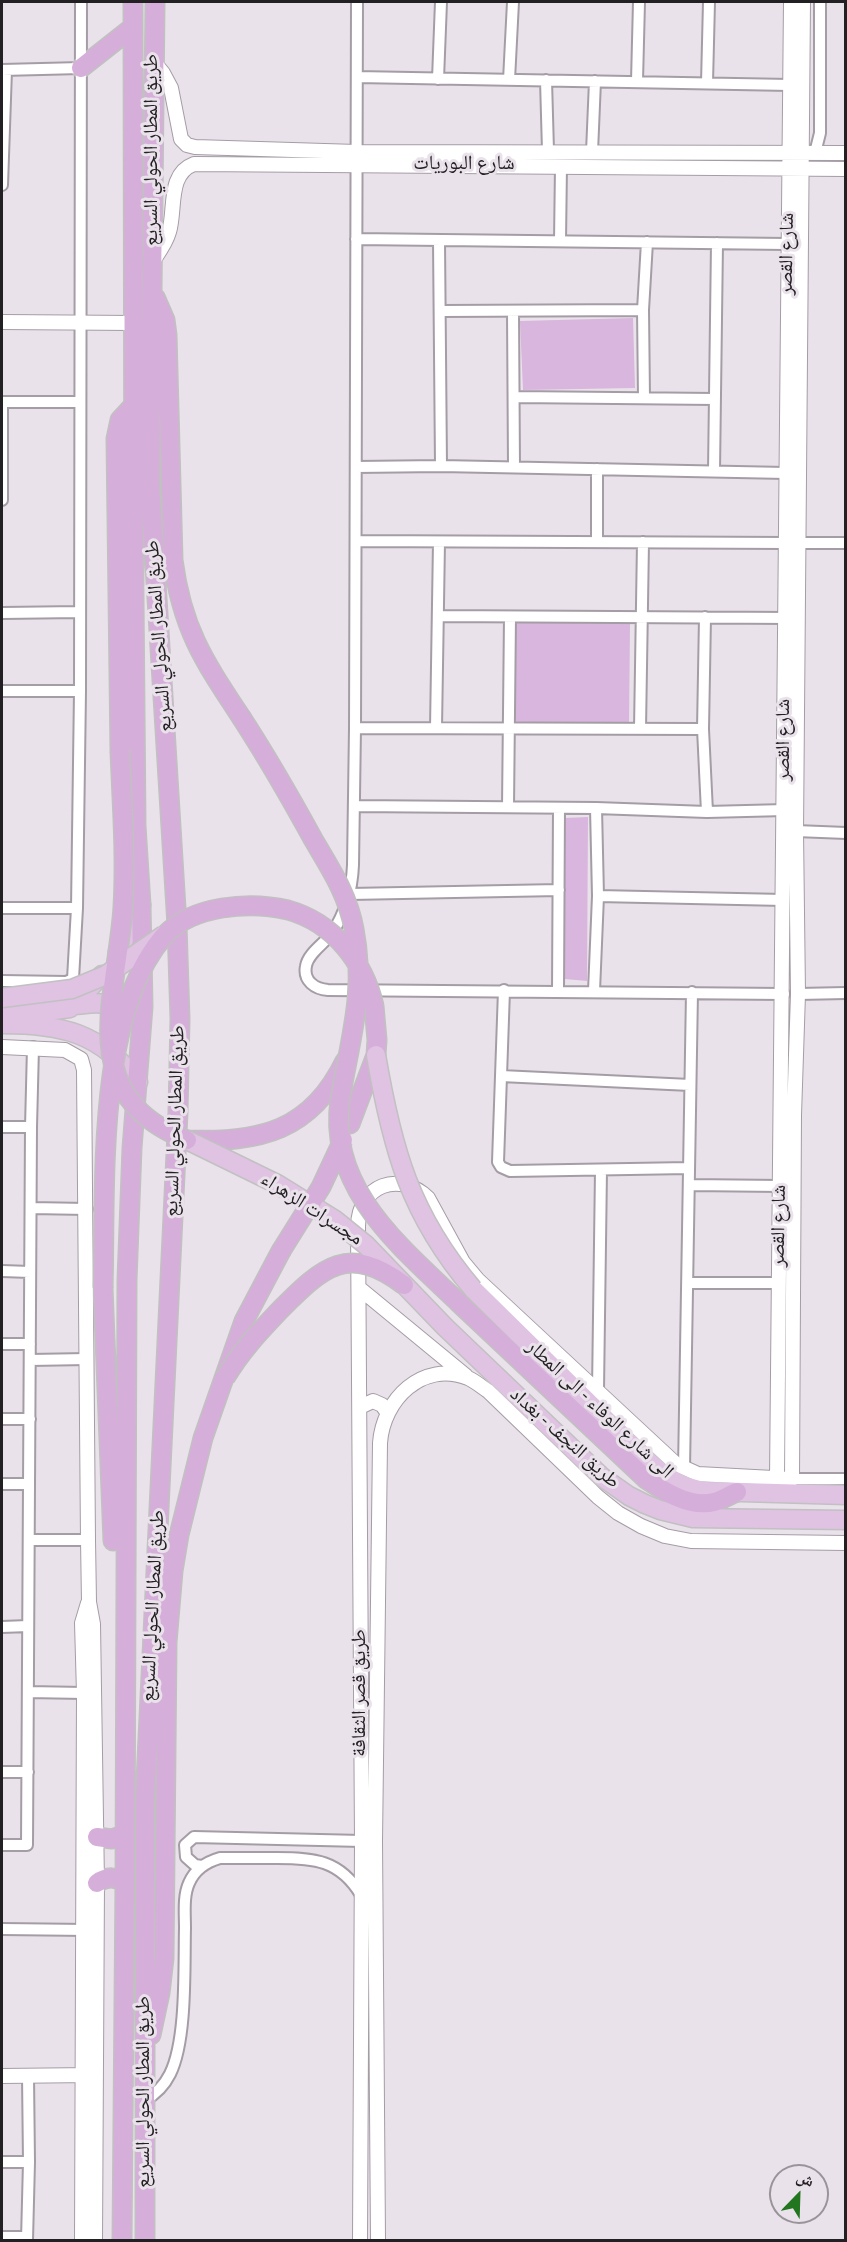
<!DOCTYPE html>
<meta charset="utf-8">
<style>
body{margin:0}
#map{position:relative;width:847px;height:2242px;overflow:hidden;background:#eae2ea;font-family:"Source Sans 3","Noto Naskh Arabic",sans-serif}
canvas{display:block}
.frame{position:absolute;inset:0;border:3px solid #232023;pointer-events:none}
.north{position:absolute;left:769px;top:2164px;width:60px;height:60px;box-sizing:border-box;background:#eae2ea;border:2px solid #9a949a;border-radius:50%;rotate:23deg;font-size:16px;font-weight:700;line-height:24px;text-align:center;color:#232023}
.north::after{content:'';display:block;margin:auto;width:21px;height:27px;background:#227620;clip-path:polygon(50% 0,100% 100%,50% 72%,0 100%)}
</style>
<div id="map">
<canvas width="847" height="2242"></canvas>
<div class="frame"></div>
<div class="north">ش</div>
</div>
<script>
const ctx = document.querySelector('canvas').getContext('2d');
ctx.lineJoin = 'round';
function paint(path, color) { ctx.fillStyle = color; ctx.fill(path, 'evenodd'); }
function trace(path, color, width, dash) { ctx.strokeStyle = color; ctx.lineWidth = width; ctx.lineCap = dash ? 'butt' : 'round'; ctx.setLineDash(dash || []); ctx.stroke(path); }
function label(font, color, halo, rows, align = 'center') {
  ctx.font = font + ' "Source Sans 3","Noto Naskh Arabic",sans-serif'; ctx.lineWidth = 6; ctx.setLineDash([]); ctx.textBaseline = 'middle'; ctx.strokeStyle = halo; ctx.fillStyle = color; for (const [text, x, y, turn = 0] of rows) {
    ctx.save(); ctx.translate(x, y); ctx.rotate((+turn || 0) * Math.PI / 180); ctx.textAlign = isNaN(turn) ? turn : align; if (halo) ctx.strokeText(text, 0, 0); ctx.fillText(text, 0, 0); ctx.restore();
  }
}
paint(new Path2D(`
 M633 318 635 388 523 390 520 321Z
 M516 622 630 624 629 724 514 722Z
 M588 817 587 981 565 979 564 818Z`), '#d9b6dd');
const minor = new Path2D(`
 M357 2 355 728 353 865C352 890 346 912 332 933 325 943 308 953 306 966 303 981 315 989 328 990L784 994
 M2 70 81 68
 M357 77 790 85
 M438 79 441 2
 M509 80 513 2
 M546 80 548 151
 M637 81 639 2
 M707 83 709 2
 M592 152 595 81
 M815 153 820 133V2
 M2 185 6 70
 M356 239 787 244
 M439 241 441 466
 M560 241 561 166
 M441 311 643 310
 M513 312 514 467
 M515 397 715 399
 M644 398 643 310 647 242
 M2 402H80
 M356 467 441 466 786 473
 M714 471 717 243
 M2 500V402
 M356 541 787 543
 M597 542V469
 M799 543H846
 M2 613 79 612
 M438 616 792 618
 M705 617 703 729 707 812
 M2 691H80
 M355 728 703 729
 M436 728 439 542
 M640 729 643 542
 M354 806 596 808 707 812 785 810
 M508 807 510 617
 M796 831 846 833
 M350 894 559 890
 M598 896 784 900
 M2 908H77
 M2 981 66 982 73 979 77 908 80 691 81 2
 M504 990 498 1162 501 1167 510 1171 689 1168
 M558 991 559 808
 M594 991 598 896 596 808
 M798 994 846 993
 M501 1076 690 1085
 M2 1127H31
 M690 1185 781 1186
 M31 1208 87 1209
 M2 1271 30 1272
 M688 1283H780
 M2 1344H30
 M30 1360 87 1359
 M598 1390 601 1170
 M2 1419H30
 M684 1469 692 992
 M792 1479H846
 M2 1484H29
 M29 1540H88
 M2 1627 28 1626
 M28 1692 84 1693
 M2 1772H28
 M2 1845H27L31 1127 33 1047
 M202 1866 195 1865 186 1857 185 1845 194 1837 362 1841
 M2 1929 88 1930
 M145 2100C156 2094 164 2086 170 2074 187 2040 184 1967 185 1928 185 1914 183 1896 189 1883 195 1869 206 1862 220 1858 239 1858 258 1858 277 1858 314 1858 340 1860 361 1895
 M2 2162H29
 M2 2237H27
 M27 2240 29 2162 28 2076`);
const tertiary = new Path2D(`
 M154 62 163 73 171 88 181 139 187 145 195 147 357 152 846 153
 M153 261C159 252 166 243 169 232 176 209 167 174 194 164L846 169
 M2 322 133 323
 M2 1047 65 1050 81 1059 84 1070 88 1540 89 1602 93 1624 97 1883 95 2240
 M359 1288 466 1376
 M360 1407 373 1401 382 1405 387 1412
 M777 1479C784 986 786 494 791 2
 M2 2076 91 2075
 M82 2240 84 1693 82 1623 88 1603
 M360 2240 362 1841 358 1226C359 1185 399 1170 428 1198L463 1262 478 1280 676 1464 698 1474 792 1479 794 1115 798 994 796 831 803 2
 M378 2240 375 1841 380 1443C383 1400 422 1360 468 1378 475 1381 482 1387 488 1391L598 1497 618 1513 641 1526 665 1536 691 1541 846 1543`);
const primary = new Path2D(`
 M118 952 141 905
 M74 1005C91 1004 111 998 120 1016
 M2 1011H47L70 1008 102 975
 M2 1024C61 1024 100 1032 138 1082
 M473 1289 649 1462C666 1478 683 1488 707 1491L846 1495
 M445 1327 602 1477 629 1496 645 1504 660 1510 693 1518 846 1520`);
const trunk = new Path2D(`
 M81 68 133 27
 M155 297 165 320 167 335 173 560C182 629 204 661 241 717
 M120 751 116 439 120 420 133 406
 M350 1124 376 1055 377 1040 374 1006
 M187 1140C260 1143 311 1131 345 1061
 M103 1288 113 1541
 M459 1303 646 1479C665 1492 690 1508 714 1502 722 1500 729 1495 737 1492
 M97 1837 112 1839 125 1834
 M97 1883C107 1876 117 1876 125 1884
 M151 2035 160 1993 164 1958 167 1642 173 1571 179 1535 203 1438 244 1321 281 1251
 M122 2240 125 1884 127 1280 132 1148 143 1007 141 905 136 826 134 599 133 2
 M145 2240V1801L178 1112 180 1019 177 925 150 484 155 2`);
trace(minor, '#a59da5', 14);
trace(tertiary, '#a59da5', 16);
trace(primary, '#c1c1c1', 21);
trace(trunk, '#c1c1c1', 21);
trace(minor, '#fff', 10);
trace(tertiary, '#fff', 14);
trace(primary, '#e0c2e3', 18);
trace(trunk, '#d6aeda', 18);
const primaryBridge = new Path2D(`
 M2 998 72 989 106 975 164 935
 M376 1055C392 1149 410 1215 473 1289
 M187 1140 277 1184 335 1220 366 1245 445 1327`);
const trunkBridge = new Path2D(`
 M241 717C267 757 290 797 313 839 330 868 348 895 354 929 366 992 350 1039 340 1100 327 1189 402 1248 459 1303
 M120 751C122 803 126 855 123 907 117 999 73 1095 187 1140
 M281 1251 321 1187 343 1140
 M103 1288C106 1188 95 1015 164 936 192 905 250 901 288 910 334 923 364 962 374 1006
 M225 1378C241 1351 260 1331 281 1309 323 1267 348 1243 404 1285`);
trace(primaryBridge, '#c1c1c1', 21, []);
trace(trunkBridge, '#c1c1c1', 21, []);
trace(primaryBridge, '#e0c2e3', 18);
trace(trunkBridge, '#d6aeda', 18);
label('20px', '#232023', '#eae2ea', [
 ["طريق المطار الحولي السريع",153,150,-90],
 ["شارع البوريات",464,165],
 ["شارع القصر",788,254,-89],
 ["طريق المطار الحولي السريع",160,636,-94],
 ["شارع القصر",785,740,-90],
 ["طريق المطار الحولي السريع",176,1121,-88],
 ["مجسرات الزهراء",311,1210,33],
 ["شارع القصر",780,1226,-89],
 ["الى شارع الوفاء - الى المطار",599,1410,43],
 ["طريق النجف - بغداد",564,1439,42],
 ["طريق المطار الحولي السريع",154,1606,-87],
 ["طريق قصر الثقافة",361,1693,-90],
 ["طريق المطار الحولي السريع",145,2092,-90]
]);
</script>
